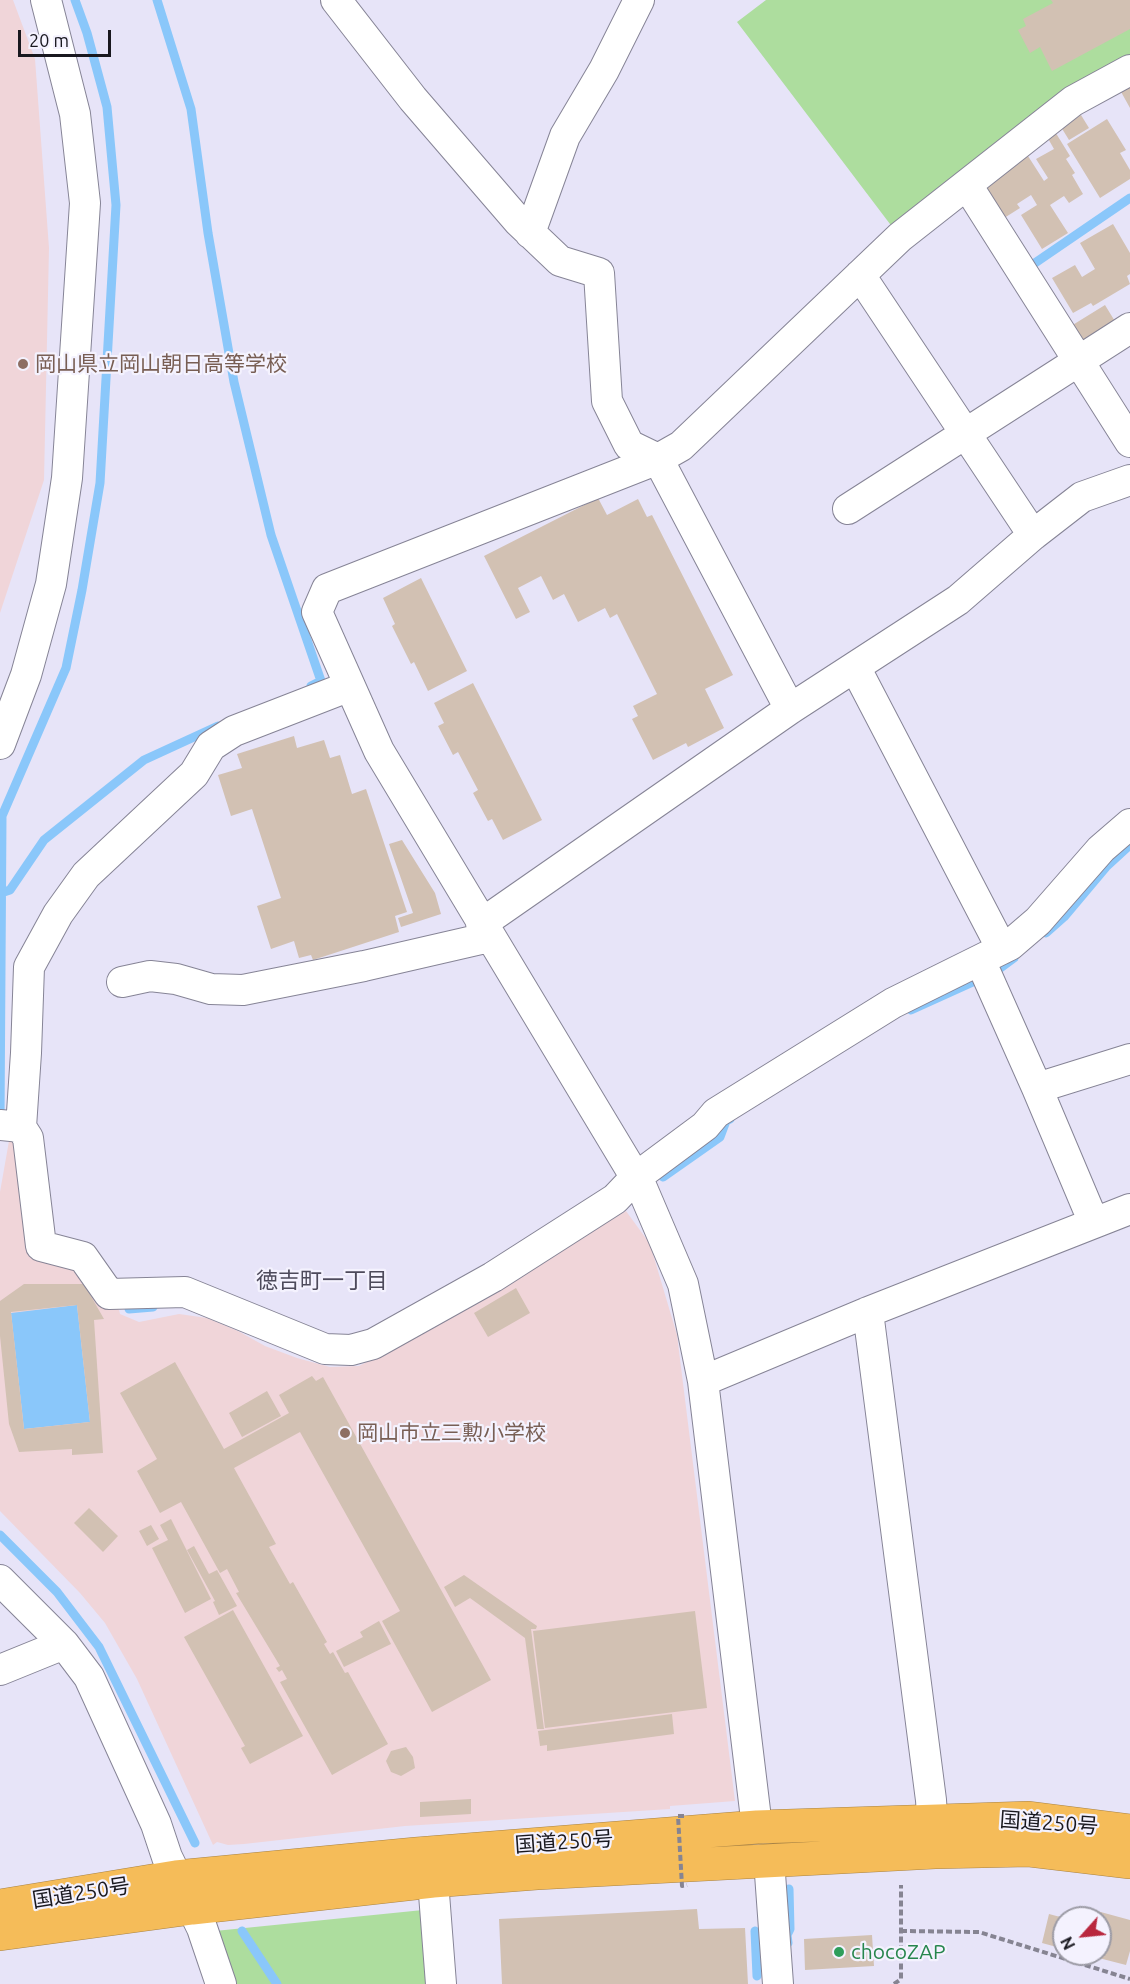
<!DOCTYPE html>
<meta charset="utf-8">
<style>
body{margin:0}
#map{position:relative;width:1130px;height:1984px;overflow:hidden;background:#e7e4f8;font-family:Ubuntu,sans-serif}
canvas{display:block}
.north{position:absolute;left:1052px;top:1906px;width:60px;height:60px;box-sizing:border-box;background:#f4f2fe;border:2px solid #9c9ba5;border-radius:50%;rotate:243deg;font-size:16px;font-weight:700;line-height:24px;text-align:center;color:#19181f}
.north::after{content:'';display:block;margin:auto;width:21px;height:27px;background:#b9273e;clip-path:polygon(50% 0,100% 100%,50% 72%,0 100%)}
.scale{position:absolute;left:18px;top:30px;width:93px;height:27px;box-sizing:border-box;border:3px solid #19181f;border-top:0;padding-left:8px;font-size:18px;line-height:21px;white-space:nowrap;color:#19181f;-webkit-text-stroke:4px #f4f2fe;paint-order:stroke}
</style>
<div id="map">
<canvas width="1130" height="1984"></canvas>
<div class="north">N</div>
<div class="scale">20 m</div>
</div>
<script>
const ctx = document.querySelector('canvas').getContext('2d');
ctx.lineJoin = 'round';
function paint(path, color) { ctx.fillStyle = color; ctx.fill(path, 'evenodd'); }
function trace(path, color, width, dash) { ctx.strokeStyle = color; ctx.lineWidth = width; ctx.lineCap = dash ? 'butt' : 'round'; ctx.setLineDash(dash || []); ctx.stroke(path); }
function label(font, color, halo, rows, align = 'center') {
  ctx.font = font + ' Ubuntu,"Noto Sans JP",sans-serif'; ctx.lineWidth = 4.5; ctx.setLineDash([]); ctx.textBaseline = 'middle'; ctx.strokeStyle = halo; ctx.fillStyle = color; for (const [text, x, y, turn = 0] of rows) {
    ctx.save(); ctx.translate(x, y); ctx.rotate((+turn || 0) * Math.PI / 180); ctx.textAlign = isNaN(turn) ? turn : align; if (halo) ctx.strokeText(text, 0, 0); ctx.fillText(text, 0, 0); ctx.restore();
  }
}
paint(new Path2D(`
 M0 0H13L35 59 49 248 44 480 0 613Z
 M9 1141 16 1143 39 1258 44 1263H75L117 1302 120 1314 139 1322 179 1314 207 1318 238 1331 265 1346 297 1358 330 1367 359 1366 462 1311 626 1211 650 1244 677 1335 735 1801 670 1806V1809L405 1826 244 1844 228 1845 217 1842 213 1845 137 1679 105 1623 80 1593 0 1511V1192Z`), '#f0d5d9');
paint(new Path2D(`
 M766 0H1130V58L893 228 737 22Z
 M423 1910 431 1984H230L215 1931Z`), '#addd9e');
paint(new Path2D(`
 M77 1305 90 1422 24 1429 11 1313Z`), '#8ac7fa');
trace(new Path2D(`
 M157 0 191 109 208 233 234 382 271 535 321 681 311 686
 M1032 265 1130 198
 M1 893 10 890 44 840 144 760 218 726
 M1046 933 1064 917 1106 867 1130 845
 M911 1010 995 972 1014 958
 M0 1121 2 816 66 668 82 590 100 483 116 205 107 107 87 33 75 0
 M663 1177 720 1137 726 1121 730 1119
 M129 1309 153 1307
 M0 1535 57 1592 99 1647 195 1843
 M242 1931 277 1984
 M755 1931 757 1976
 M788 1943 787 1935 790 1929 789 1889`), '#8ac7fa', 9);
paint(new Path2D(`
 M1051 0H1130V29L1052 71 1040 47 1030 53 1018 30 1026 26 1023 19 1053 3Z
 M1130 85V108L1120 90Z
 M1081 115 1089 128 1069 140 1061 127Z
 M1107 119 1126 150 1120 153 1130 170V179L1100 198 1067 144Z
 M1054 130 1070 156 1066 159 1075 173 1072 175 1083 194 1069 203 1064 196 1050 205 1068 233 1042 249 1021 215 1037 205 1031 195 1017 204 1020 208 1001 220 980 186 1028 156 1044 181 1048 178 1036 159 1054 149 1046 135Z
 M1113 224 1130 253V274L1127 276 1130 284 1093 306 1091 303 1073 313 1052 278 1075 265 1082 277 1095 269 1080 243Z
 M1105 305 1116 323 1082 344 1071 326Z
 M598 498 607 515 638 499 647 517 652 515 733 675 705 689 724 728 688 747 686 743 653 760 632 719 638 716 633 706 657 694 617 614 610 618 605 608 578 622 564 594 553 600 541 576 518 588 530 612 516 619 484 556Z
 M421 578 467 671 428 691 414 662 411 664 392 626 395 624 383 598Z
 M473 683 542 820 503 840 492 819 488 821 473 793 478 790 458 752 453 755 438 726 444 723 434 703Z
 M294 736 297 748 324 740 330 758 340 755 352 794 366 789 407 912 395 916 399 932 313 960 311 955 299 958 294 941 271 949 257 906 281 898 252 809 231 816 218 775 242 768 237 754Z
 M402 840 435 893 441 914 401 927 398 918 413 913 389 844Z
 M24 1284H84L104 1319 94 1320 103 1453 72 1455V1449L19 1452 9 1424 0 1336V1301ZM77 1305 90 1422 24 1429 11 1312Z
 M516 1288 530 1313 488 1337 474 1313Z
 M175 1362 224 1449 289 1413 279 1395 312 1376 316 1381 323 1377 491 1680 432 1712 382 1621 400 1611 300 1432 234 1468 276 1544 269 1547 290 1584 293 1582 327 1642 324 1644 330 1654 333 1652 345 1673 348 1672 388 1744 332 1775 280 1682 287 1679 282 1670 279 1672 276 1668 280 1666 236 1593 239 1592 227 1569 220 1573 181 1502 160 1513 137 1471 157 1459 120 1393Z
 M267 1391 281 1416 242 1437 229 1413Z
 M89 1508 118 1536 103 1552 74 1523Z
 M171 1519 211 1599 185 1613 152 1548 168 1540 160 1525Z
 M151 1525 159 1539 147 1546 139 1531Z
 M194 1546 209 1574 217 1570 237 1606 219 1615 213 1602 215 1601 187 1550Z
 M464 1575 537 1626 536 1629H531L544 1729H537L525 1638 470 1598 455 1607 444 1587Z
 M233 1610 303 1736 250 1764 241 1748 245 1746 184 1637Z
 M695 1611 707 1708 545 1728 533 1631Z
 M379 1621 391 1644 344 1667 336 1651 363 1637 360 1632Z
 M672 1714 674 1734 547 1751V1745L540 1746 538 1731Z
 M406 1747 413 1757 415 1768 401 1776 391 1772 386 1761 391 1751Z
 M471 1799V1814L420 1817V1802Z
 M1086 1908 1130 1920V1951L1126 1965 1087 1955 1100 1954V1918H1083Z
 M697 1909 699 1929 745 1928 748 1984H502L499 1919Z
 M1049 1914 1064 1918V1949L1042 1943Z
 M872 1935 874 1966 805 1970 804 1939Z`), '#d2c1b3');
const street = new Path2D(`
 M336 0 413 99 519 222 560 261 599 273 607 401 629 445 658 459 790 709
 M967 185 1130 442
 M530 233 565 136 604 70 639 0
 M860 275 1033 535
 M848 509 1130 328
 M855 667 1002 949
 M0 744 26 675 51 584 67 478 85 203 75 114 46 0
 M481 924 790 709 958 600 1033 535 1082 497 1130 480
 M980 960 1037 1088 1094 1223
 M122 982 150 976 176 979 211 989 243 990 364 966 490 937
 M1037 1088 1130 1059
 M0 1125 21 1127 28 1138 41 1246 83 1257 109 1294 185 1292 325 1349 351 1350 373 1344 493 1277 615 1199 635 1178 705 1126 716 1113 893 1003 1010 945 1038 921 1101 849 1130 824
 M21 1127 26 1053 29 967 58 914 86 875 194 774 211 746 234 731 350 686
 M868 1312 931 1800 934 1845
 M703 1381 868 1312 1130 1209
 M0 1580 64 1644 89 1677 156 1824 167 1857 202 1928 221 1984
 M0 1670 64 1644
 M757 1827 703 1381 683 1284 642 1188 379 751 317 612 327 589 658 459 681 446 900 237 1073 101 1130 70
 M769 1860 778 1984
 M433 1881 441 1984`);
const highway = new Path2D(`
 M0 1906 176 1877 416 1854 757 1827 1029 1818 1130 1831
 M0 1934 192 1908 433 1881 537 1873 935 1852 1029 1850 1130 1862`);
trace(street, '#868496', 32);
trace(highway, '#a88345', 34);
trace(new Path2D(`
 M901 1931 979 1932 1130 1979
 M894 1984 901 1979V1885`), '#868492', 4, [6, 3]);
trace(street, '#fff', 30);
trace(highway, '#f5bc59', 33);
trace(new Path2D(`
 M684 1816H678L682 1886 687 1885`), '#868492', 4, [6, 3]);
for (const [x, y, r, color] of [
 [23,364,6,"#8d6e63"],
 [345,1433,6,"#8d6e63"],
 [839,1952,6,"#2e9e5b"]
]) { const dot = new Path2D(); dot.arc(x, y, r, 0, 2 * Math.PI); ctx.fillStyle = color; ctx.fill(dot); trace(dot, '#f4f2fe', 2); }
label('21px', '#785e54', '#f4f2fe', [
 ["岡山県立岡山朝日高等学校",35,364],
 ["岡山市立三勲小学校",357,1433]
], 'left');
label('21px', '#19181f', '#f4f2fe', [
 ["国道250号",1049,1823,4],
 ["国道250号",564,1842,-4],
 ["国道250号",81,1893,-9]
]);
label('21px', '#27864d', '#f4f2fe', [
 ["chocoZAP",851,1952]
], 'left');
label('22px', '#4d4a5b', '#f4f2fe', [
 ["徳吉町一丁目",322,1281]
]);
</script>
